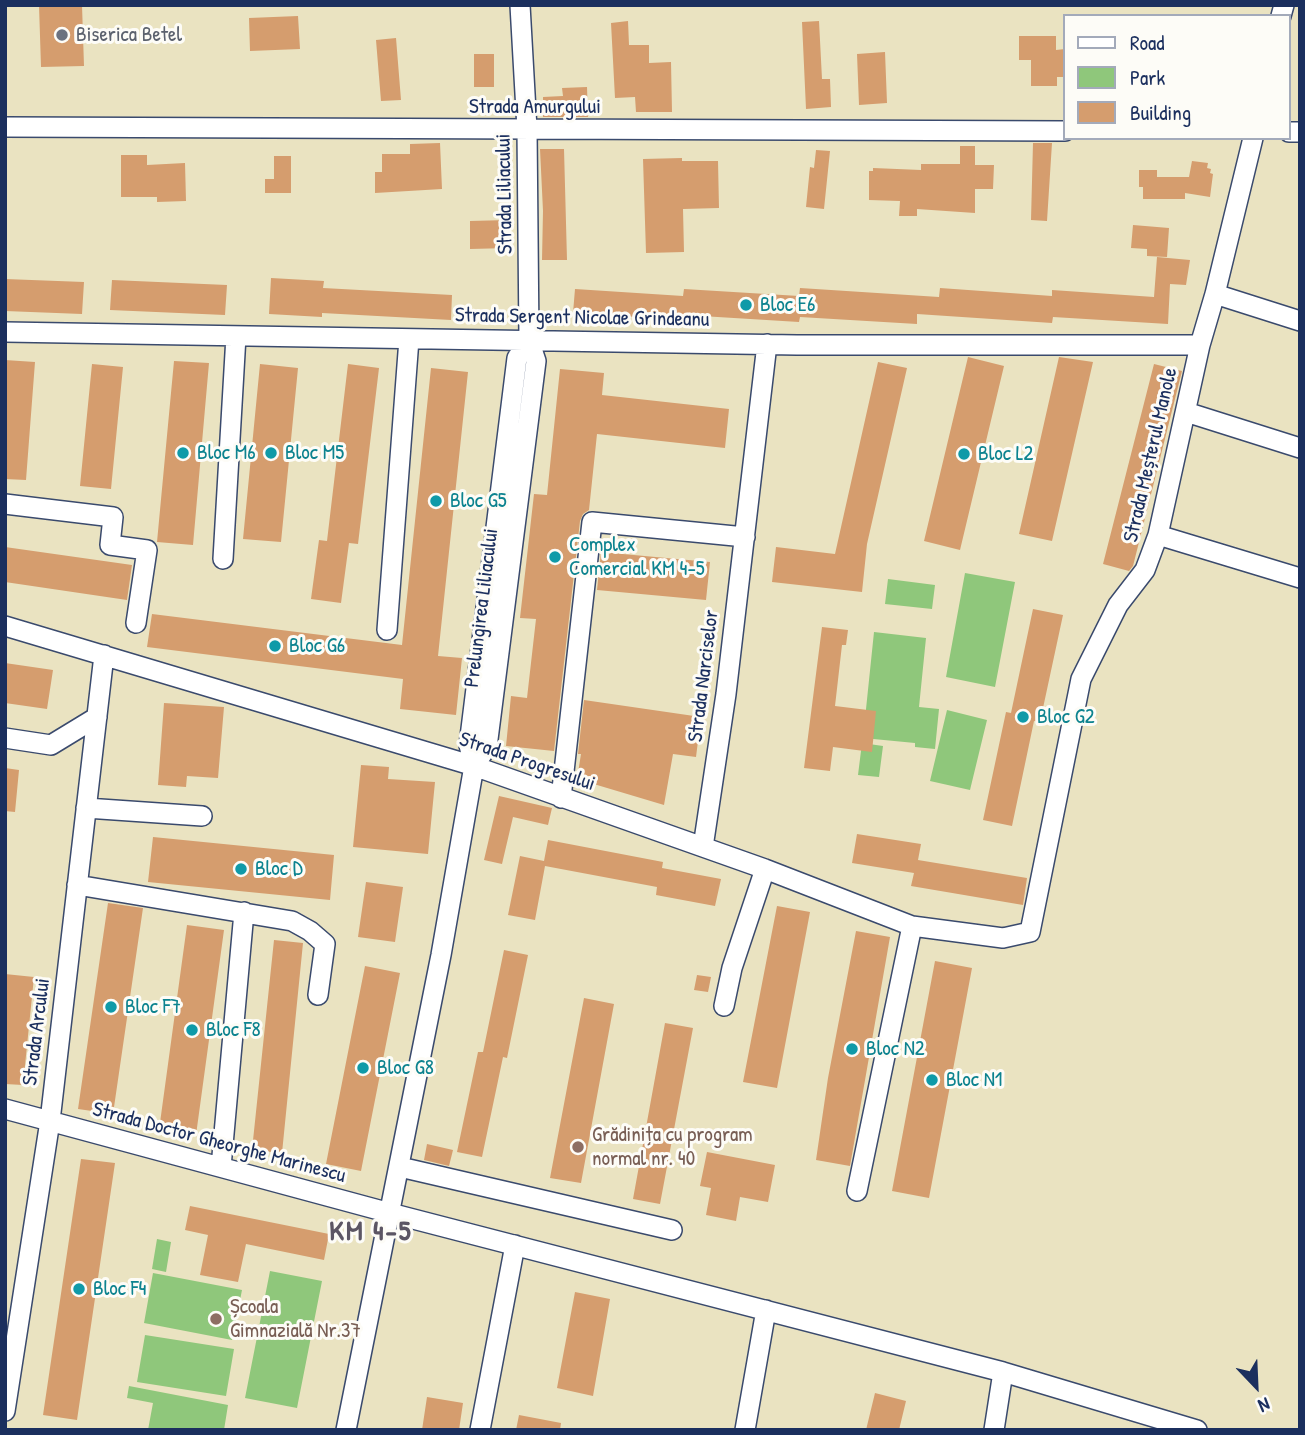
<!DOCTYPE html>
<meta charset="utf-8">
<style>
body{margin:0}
#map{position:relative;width:1305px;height:1435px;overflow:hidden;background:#eae3c1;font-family:"Patrick Hand",sans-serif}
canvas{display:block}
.frame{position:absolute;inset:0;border:7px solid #1b2f5e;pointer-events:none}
.legend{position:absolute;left:1063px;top:14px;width:228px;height:126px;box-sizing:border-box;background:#fdfcf7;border:2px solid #a3aaba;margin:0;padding:9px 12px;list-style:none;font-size:21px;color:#1b2f5e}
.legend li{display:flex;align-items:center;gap:14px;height:35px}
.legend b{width:35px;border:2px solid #a3aaba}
.north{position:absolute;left:1221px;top:1351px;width:70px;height:70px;-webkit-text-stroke:5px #fdfcf7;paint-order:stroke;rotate:157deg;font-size:19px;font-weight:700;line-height:28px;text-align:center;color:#1b2f5e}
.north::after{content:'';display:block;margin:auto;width:24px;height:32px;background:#1b2f5e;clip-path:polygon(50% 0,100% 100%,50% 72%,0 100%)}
</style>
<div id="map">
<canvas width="1305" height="1435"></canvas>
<div class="frame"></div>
<ul class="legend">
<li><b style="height:9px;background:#fff"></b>Road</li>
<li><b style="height:19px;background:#8fc77b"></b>Park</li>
<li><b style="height:19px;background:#d59d6e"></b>Building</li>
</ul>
<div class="north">N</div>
</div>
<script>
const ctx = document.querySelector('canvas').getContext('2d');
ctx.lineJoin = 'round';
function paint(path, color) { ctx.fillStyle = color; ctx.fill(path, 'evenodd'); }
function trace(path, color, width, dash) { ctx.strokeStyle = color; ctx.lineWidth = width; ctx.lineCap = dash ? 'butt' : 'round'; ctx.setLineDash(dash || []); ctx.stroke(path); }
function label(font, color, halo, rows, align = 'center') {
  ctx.font = font + ' "Patrick Hand",sans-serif'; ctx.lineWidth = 6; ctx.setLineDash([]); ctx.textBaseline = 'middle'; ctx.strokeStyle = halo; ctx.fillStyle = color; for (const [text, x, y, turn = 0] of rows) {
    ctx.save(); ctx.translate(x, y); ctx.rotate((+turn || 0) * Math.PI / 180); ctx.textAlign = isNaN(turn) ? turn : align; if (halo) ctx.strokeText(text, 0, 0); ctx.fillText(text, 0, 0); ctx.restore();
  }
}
paint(new Path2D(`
 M965 573 1015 582 995 687 946 677Z
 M888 579 935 585 932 609 885 604Z
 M874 632 926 638 919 707 939 709 935 749 915 747V743L863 738Z
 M947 710 987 720 970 790 930 781Z
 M862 743 883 746 879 777 858 775Z
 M157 1239 171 1242 166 1272 152 1269Z
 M270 1271 322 1281 297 1408 245 1398Z
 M153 1273 242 1290 232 1340 144 1323Z
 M145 1335 234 1349 226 1396 137 1382Z
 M129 1386 228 1405 224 1430H148L153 1403 127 1398Z`), '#8fc77b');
paint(new Path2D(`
 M39 5H82L84 66 41 67Z
 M298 16 300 49 250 51 249 18Z
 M628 21 629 45H649V63L671 62 672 112H636L635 97 615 98 611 23Z
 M819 21 822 79H830L831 107 806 109 802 22Z
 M1019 36H1056V50L1065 49V77H1057V86H1031V60H1019Z
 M396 38 401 100 381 101 376 40Z
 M885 52 887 103 859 105 857 54Z
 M474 54H494V87H474Z
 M587 87 588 117H543V97L563 96 562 88Z
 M440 143 442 189 375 193V172H382V154H410V144Z
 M1033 143H1052L1047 221 1031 220Z
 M960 146H975V165H994L993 189H975V213L917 209V216H899L900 201 869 200V171H873V168L921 170V164H960Z
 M540 149H564L567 260H542L543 211Z
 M816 150 830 151 824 209 806 207 810 167 814 168Z
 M121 155H147V165L185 163 186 201 157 202V197H121Z
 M274 156H291V193H265V179H274Z
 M682 158V161H718L719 208 683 209 684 252 646 253 643 159Z
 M1192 161 1208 163 1207 168 1211 169 1210 173 1213 174 1210 197 1185 193V199H1143V187H1139V170H1157V177H1189Z
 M508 220 509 248 470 249V221Z
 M1133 225 1169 228 1167 257 1147 256V249L1131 248Z
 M1157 257 1190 260 1186 285 1170 284 1168 324 1053 317 1052 323 917 314V324L800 317 799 322 685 315V320L573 313 575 289 683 296 684 289 799 296 800 288 939 297 940 288 1052 296V290L1154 297Z
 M271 278 324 281 323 288 452 295 451 320 322 313V317L269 314Z
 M5 279 84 282 82 314 5 311Z
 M112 280 227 285 225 315 110 310Z
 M968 357 1004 366 960 550 924 541Z
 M1059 357 1093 362 1052 541 1019 534Z
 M5 360 35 362 26 480 5 479Z
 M174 361 209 363 193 545 157 542Z
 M878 362 907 368 867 544 862 592 772 582 776 547 835 554Z
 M92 364 123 367 111 489 80 486Z
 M260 364 298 368 281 542 243 539Z
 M348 364 379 368 358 544 349 543 341 603 311 599 319 540 327 541Z
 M1154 364 1182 371 1133 566 1129 571 1103 564Z
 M431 368 468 372 438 656 462 658 456 715 400 709 403 679 147 647 152 614 402 645Z
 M560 369 604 373 602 395 729 409 725 448 597 434 589 510 583 514 580 521 554 751 506 746 511 696 527 698 536 619 520 618 534 494 547 495Z
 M5 547 132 565 127 600 5 582Z
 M601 552 710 562 706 600 597 590Z
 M1033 609 1063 615 1040 722 1034 721 1012 826 983 820 1006 712 1011 713Z
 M822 627 848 630 846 645H842L835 706 876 711 872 752 833 747 830 771 804 768Z
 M5 663 53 670 47 709 5 703Z
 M584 700 701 717 696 757 673 754 664 805 577 779 581 754H578Z
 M164 703 224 707 218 778 187 776 186 787 158 785Z
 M361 765 389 767 388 779 435 782 428 854 353 847Z
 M5 768 19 770 15 812 5 811Z
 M499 796 552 808 548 825 513 817 502 864 484 860Z
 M857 834 921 844 918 860 1027 878 1023 905 911 886 914 873 852 863Z
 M153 837 334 855 330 900 148 882Z
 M548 840 663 862 662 868 721 879 715 906 656 895 657 887 545 866 535 920 508 915 520 856 544 861Z
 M366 882 403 887 395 942 358 937Z
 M108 903 143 908 113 1114 78 1109Z
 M777 906 810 912 777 1088 743 1082Z
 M187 925 224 930 196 1135 159 1130Z
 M856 931 890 937 850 1166 816 1160 828 1078Z
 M274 940 303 943 282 1153 252 1150Z
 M504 950 528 955 507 1058 503 1057 482 1157 457 1152 478 1052H483Z
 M935 961 972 968 929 1198 892 1191Z
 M365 966 400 973 361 1171 326 1164Z
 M5 974 34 977 23 1085 5 1084Z
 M697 975 711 977 708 992 694 990Z
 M584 998 614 1004 581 1183 550 1178Z
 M665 1023 693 1028 660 1204 633 1199Z
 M427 1144 453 1150 449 1166 424 1160Z
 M707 1152 775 1165 768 1202 740 1197 736 1221 706 1215 711 1188 700 1186Z
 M81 1159 115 1163 77 1420 43 1415Z
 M190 1206 329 1234 324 1260 246 1244 238 1282 200 1275 208 1235 185 1230Z
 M575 1292 610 1299 593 1396 557 1388Z
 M875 1393 906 1401 899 1430H866Z
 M427 1397 463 1403 459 1430H422Z
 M519 1415 561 1423 560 1430H516Z`), '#d59d6e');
const minor = new Path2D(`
 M1281 16 1284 5
 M5 127 1065 131
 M1289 132H1300
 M1215 294 1300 321
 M5 332 797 345H1200
 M1186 412 1300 448
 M5 504 113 517 110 545 147 550 136 623
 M1158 535 1300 578
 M223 559 236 336
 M5 626 474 766 765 869 912 926 1003 938 1030 932 1081 679 1118 605 1145 570 1158 535 1200 345 1215 294 1253 138
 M387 630 409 339
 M5 738 51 745 97 717
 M474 766 469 745 517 358 529 340
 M561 798 592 522 745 537
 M86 808 202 816
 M703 847 726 694 767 344
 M77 885 292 921 310 931 325 944 318 995
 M724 1006 732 968 765 869
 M5 1109 390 1213 1003 1372 1197 1430
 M221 1167 244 912
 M400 1167 672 1230
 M857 1191 912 926
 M5 1411 50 1121 104 655
 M346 1430 441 955 474 766 487 747 536 361 529 340 527 129 520 5
 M480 1430 515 1245
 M745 1430 766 1310
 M994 1430 1003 1372`);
trace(minor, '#3a4a6d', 22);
trace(minor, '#fff', 19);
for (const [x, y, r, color] of [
 [62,35,7,"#6b7280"],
 [746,305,7,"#0f9aa8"],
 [183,453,7,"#0f9aa8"],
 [271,453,7,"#0f9aa8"],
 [964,454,7,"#0f9aa8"],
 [436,501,7,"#0f9aa8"],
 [555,557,7,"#0f9aa8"],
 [275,646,7,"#0f9aa8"],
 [1023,717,7,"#0f9aa8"],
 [241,869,7,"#0f9aa8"],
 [111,1007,7,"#0f9aa8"],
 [192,1030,7,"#0f9aa8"],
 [852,1049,7,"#0f9aa8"],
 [363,1068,7,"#0f9aa8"],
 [932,1080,7,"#0f9aa8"],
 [578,1147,7,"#8d6e63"],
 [79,1289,7,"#0f9aa8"],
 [216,1319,7,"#8d6e63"]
]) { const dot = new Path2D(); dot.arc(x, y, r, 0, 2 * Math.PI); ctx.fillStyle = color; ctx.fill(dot); trace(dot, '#fdfcf7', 2.5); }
label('21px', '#5b616d', '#fdfcf7', [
 ["Biserica Betel",76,35]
], 'left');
label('21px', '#1b2f5e', '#fdfcf7', [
 ["Strada Amurgului",535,107],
 ["Strada Liliacului",505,194,-91],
 ["Strada Sergent Nicolae Grindeanu",582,318,1],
 ["Strada Meșterul Manole",1151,455,-77],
 ["Prelungirea Liliacului",482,608,-83],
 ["Strada Narciselor",704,676,-83],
 ["Strada Progresului",527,762,19],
 ["Strada Arcului",37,1032,-83],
 ["Strada Doctor Gheorghe Marinescu",219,1143,15]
]);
label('21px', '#0d838f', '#fdfcf7', [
 ["Bloc E6",760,305],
 ["Bloc M6",197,453],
 ["Bloc M5",285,453],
 ["Bloc L2",978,454],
 ["Bloc G5",450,501],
 ["Complex",569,545],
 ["Comercial KM 4-5",569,569],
 ["Bloc G6",289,646],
 ["Bloc G2",1037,717],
 ["Bloc D",255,869],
 ["Bloc F7",125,1007],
 ["Bloc F8",206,1030],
 ["Bloc N2",866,1049],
 ["Bloc G8",377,1068],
 ["Bloc N1",946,1080],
 ["Bloc F4",93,1289]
], 'left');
label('21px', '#785e54', '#fdfcf7', [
 ["Grădinița cu program",592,1135],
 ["normal nr. 40",592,1159],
 ["Școala",230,1307],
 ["Gimnazială Nr.37",230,1331]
], 'left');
ctx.letterSpacing = '2px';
label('bold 28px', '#5c5664', '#fdfcf7', [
 ["KM 4-5",371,1233]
]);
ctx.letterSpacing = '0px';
</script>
